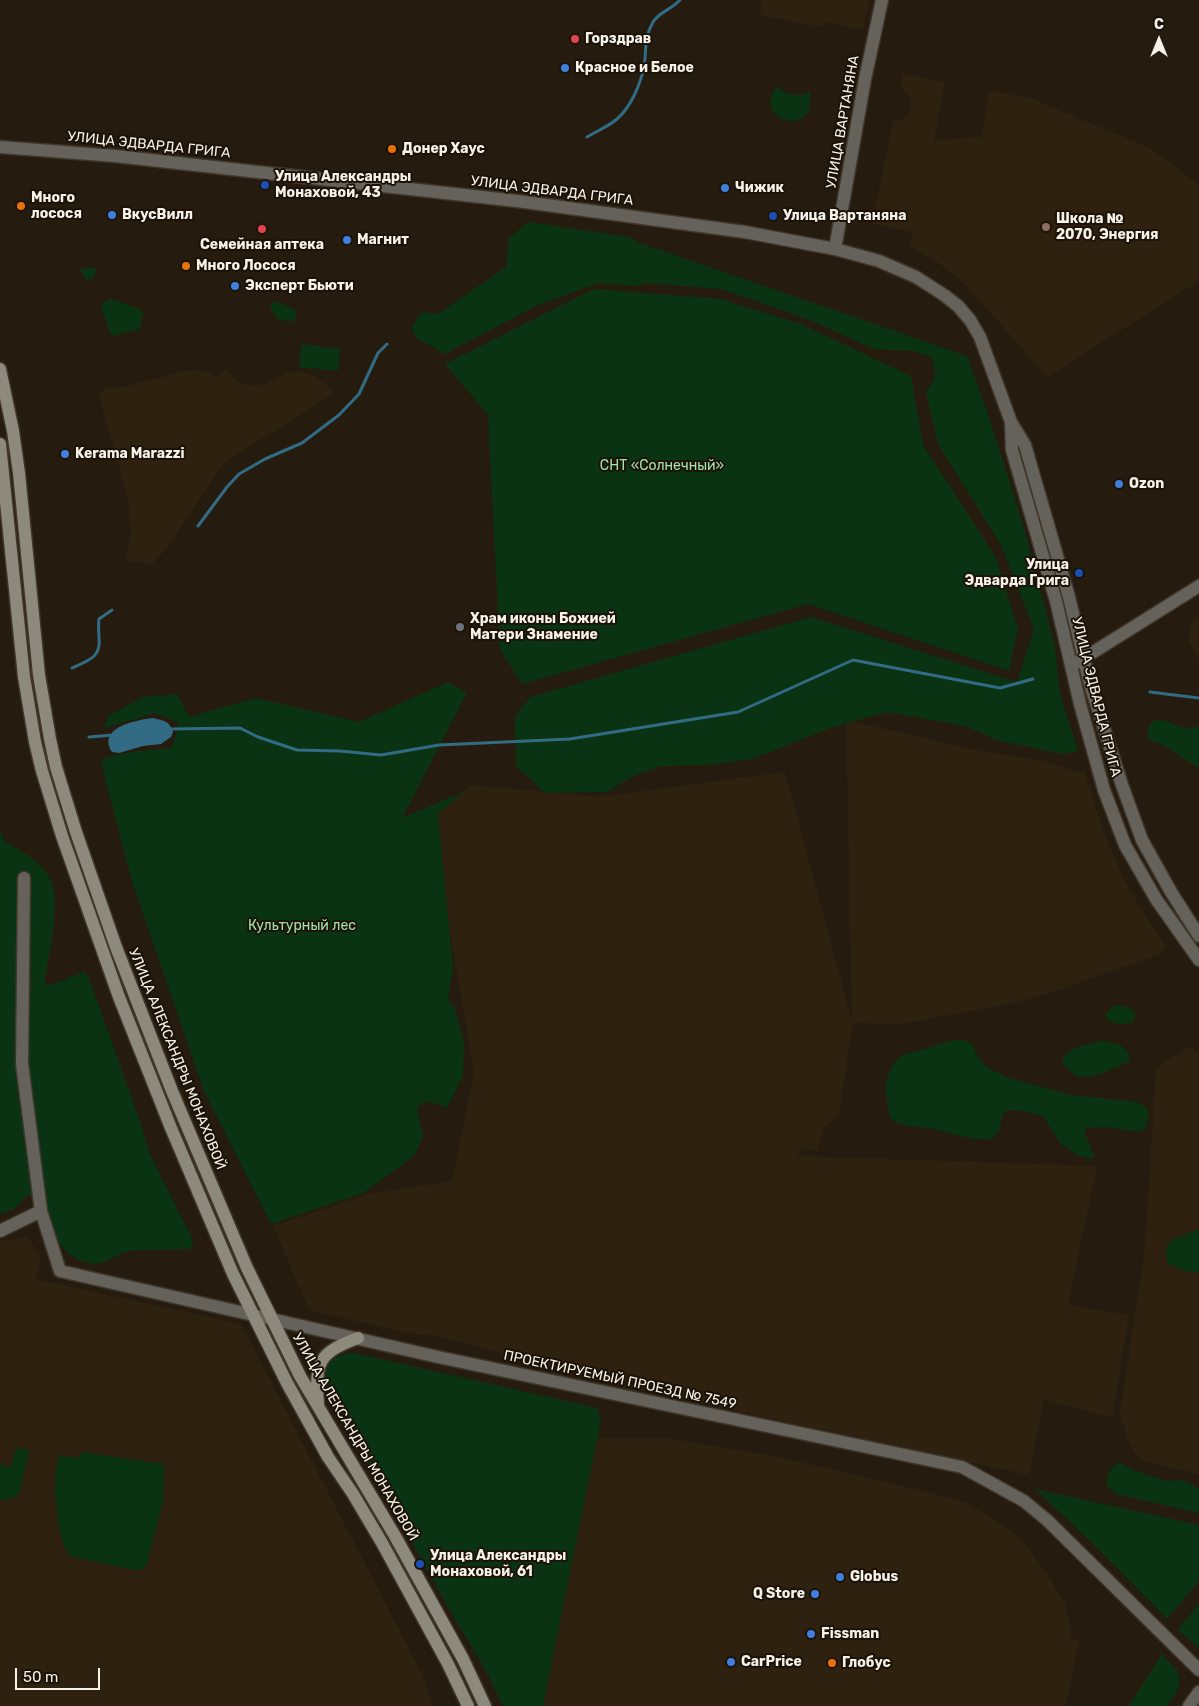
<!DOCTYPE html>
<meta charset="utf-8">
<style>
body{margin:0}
#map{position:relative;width:1199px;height:1706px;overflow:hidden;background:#251c0f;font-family:Rubik,sans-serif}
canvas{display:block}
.north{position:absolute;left:1134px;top:15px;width:50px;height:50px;-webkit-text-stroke:4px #1b1307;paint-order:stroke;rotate:0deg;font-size:14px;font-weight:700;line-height:20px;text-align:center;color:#f7f1e9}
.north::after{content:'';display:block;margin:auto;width:18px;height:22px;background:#f7f1e9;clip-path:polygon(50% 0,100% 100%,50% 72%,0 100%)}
.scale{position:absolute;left:15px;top:1668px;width:85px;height:22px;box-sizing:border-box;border:2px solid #f7f1e9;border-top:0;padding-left:6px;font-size:15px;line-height:18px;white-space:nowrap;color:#f7f1e9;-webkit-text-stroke:4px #1b1307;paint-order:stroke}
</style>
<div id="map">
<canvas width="1199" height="1706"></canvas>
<div class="north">С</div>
<div class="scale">50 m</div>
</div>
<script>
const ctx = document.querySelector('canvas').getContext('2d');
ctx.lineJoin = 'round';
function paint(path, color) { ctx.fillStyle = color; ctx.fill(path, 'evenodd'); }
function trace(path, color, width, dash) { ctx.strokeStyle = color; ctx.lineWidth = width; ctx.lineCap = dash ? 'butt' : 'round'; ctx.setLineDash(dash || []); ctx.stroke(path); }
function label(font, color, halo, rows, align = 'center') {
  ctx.font = font + ' Rubik,sans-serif'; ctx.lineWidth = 4; ctx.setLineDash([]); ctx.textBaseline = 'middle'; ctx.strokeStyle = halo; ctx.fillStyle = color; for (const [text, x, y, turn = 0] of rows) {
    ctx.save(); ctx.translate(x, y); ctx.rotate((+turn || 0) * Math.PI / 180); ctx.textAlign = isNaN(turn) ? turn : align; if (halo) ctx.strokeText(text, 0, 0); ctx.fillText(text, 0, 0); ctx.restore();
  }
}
paint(new Path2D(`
 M762 0H869L863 30 823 22 822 27 760 15Z
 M903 74 945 82 934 140 982 137 989 90 1033 99 1152 149 1199 185V281L1047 377 966 285 940 264 910 246 912 232 872 223 893 121 901 120 906 117 911 109 910 98 907 93 900 88Z
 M224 369 240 383 254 386 265 384 286 373 303 372 315 377 336 392 282 427 242 450 223 464 169 546 152 564 125 561 131 535 129 506 122 476 100 401V395L107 388 123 387 190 370 206 371 216 378Z
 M1199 617V660L1188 640 1192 621Z
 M846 720 980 751 1046 761 1076 772H1085L1101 824 1110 848 1128 887 1166 947 1159 954 1051 993 1013 1003 902 1024 853 1023 839 1114 823 1129 818 1151 804 1148 796 1156 1097 1166 1068 1305 1129 1315 1112 1418 1044 1399 1029 1475 583 1377 470 1344 429 1335 403 1332 309 1310 273 1226 368 1194 452 1181 474 1071 430 818 470 785 599 797 785 772 852 1021Z
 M1191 1046 1199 1055V1474L1140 1460 1129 1442 1120 1414 1145 1248 1156 1068Z
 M28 1237 41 1258 35 1279 241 1324 422 1674 433 1706H0V1241Z
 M597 1438H667L774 1456 929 1492 966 1503 1011 1530 1026 1545 1047 1574 1065 1603 1070 1623V1638L1079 1640 1066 1706H543Z`), '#2e210f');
paint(new Path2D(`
 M777 86C786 95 797 98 810 92 816 135 765 125 771 97 772 93 775 89 777 86Z
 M528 222 629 237 637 242 967 356 986 408 1023 524 1055 647 1060 694 1078 751 1062 754 996 740 966 726 887 712 833 727 752 759 708 765 661 766 635 775 607 792 545 793 516 766 515 717 530 697 811 617 1017 682 1034 629 1001 545 938 444 926 393 935 377 933 358 914 351 874 349 810 320 721 289 646 283 637 286 598 283 536 306 445 354 415 337 412 327 422 312 438 314 506 267 509 238Z
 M84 268H96L94 278 87 281 80 269Z
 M594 289 720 299 801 324 911 376 923 445 995 556 1018 629 1009 671 808 604 522 684 500 650 488 415 445 364Z
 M111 299 142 310 143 313 140 329 112 336C106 328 107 317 101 309L102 303Z
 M276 301 297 311 295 321C279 321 275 321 270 305Z
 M301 344 340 349 338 371 299 367Z
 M448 682 467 693 402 818 463 792 438 814 453 967 448 999 456 1011 464 1043 463 1075 447 1108 438 1104 425 1101 417 1108 423 1137 414 1156 363 1193 271 1224 204 1091 133 885 101 763 106 757 138 751 172 748 179 723 155 713 104 728 108 716 143 697 177 694 189 717 256 698 359 722Z
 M1155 720C1174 719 1177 733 1199 726V767C1186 763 1176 751 1163 745 1158 742 1153 742 1148 738 1147 730 1149 725 1155 720Z
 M0 830 5 842C22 851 43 862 51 881 61 902 49 955 45 979V985C60 985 70 975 84 972L88 976 141 1124 149 1152 191 1236 193 1245 191 1249C171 1250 149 1249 129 1251 119 1252 114 1259 105 1262 82 1268 62 1253 53 1232 49 1222 47 1209 44 1199L28 1195 13 1210 0 1213Z
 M1118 1005 1130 1008 1135 1014 1134 1021C1124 1025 1117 1025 1107 1020L1106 1014 1112 1007Z
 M961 1039 972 1044 976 1053 986 1067 1009 1078 1072 1095 1137 1102 1147 1108C1149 1117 1149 1128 1139 1132L1108 1127 1086 1128 1084 1131C1087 1140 1092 1147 1094 1157L1089 1159 1077 1155 1060 1143 1043 1116 1018 1110H1007L1002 1115 1000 1129 992 1139C968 1141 950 1132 928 1128 918 1126 897 1127 891 1118 888 1113 888 1104 887 1099 884 1089 885 1083 889 1073 899 1048 914 1054 935 1046 945 1043 951 1040 961 1039Z
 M1100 1041C1113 1043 1132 1044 1129 1062 1103 1070 1082 1092 1062 1062 1065 1048 1087 1044 1100 1041Z
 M1199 1229V1272H1189L1170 1265 1166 1258V1248L1172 1240Z
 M354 1353 597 1408 601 1419 543 1706H503L485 1669 445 1602 325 1383C324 1362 334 1354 354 1353Z
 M16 1448 29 1450 19 1494C13 1499 8 1501 0 1499V1465L11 1467Z
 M82 1452 164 1464 163 1501 147 1564 141 1570H133L70 1556C59 1545 55 1499 55 1483 55 1474 57 1464 59 1455L79 1458Z
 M1118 1463C1126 1464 1129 1469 1136 1471 1145 1473 1153 1477 1162 1480 1169 1482 1174 1480 1181 1480 1187 1481 1194 1486 1199 1489V1513L1116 1494 1107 1487C1106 1477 1109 1468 1118 1463Z
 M1035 1489 1199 1525V1581L1167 1619 1091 1542Z
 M1199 1603V1648L1178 1630Z
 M1162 1654C1183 1676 1186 1681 1167 1706H1129Z`), '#0a3314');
paint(new Path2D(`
 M153 718C164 721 169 720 173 732L171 737 161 744 143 746 119 753 112 752C97 727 137 720 153 718Z`), '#326b84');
trace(new Path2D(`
 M587 137C597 131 609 126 617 119 631 107 640 85 644 67 647 49 643 40 653 22 659 12 672 9 680 0
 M198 526 227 487 239 474 265 459 302 443 339 415 359 394 378 353 387 344
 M72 668C87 661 101 658 99 639 99 633 98 626 99 619L112 610
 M1150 692 1199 698
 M168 729 240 728 258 737 297 750 340 751 381 755 439 745 570 739 738 712 853 660 1000 688 1033 679
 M89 737 113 735`), '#326b84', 3);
const minor = new Path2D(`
 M835 249 865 79 882 0
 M1076 663 1199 586
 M24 878 22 1064 41 1211 60 1271 438 1357 962 1467 1024 1501 1048 1521 1199 1670
 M0 1231 41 1211`);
const tertiary = new Path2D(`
 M0 147 115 156 517 201 745 232 835 249 879 261 916 277 944 295 958 306 970 320 980 337 1011 422 1025 445 1069 597 1090 684 1122 785 1142 840 1171 892 1199 936
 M1011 423 1012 450 1056 601 1080 704 1104 790 1125 845 1156 899 1199 960
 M1189 1706 1199 1692`);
const secondary = new Path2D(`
 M0 369 13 431 19 473 39 675 50 739 56 767 76 832 116 947 172 1091 247 1268 300 1376 395 1536 463 1659 485 1706
 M0 444 24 677 35 742 42 771 62 836 119 997 171 1128 233 1274 287 1383 328 1457 353 1494 382 1543 448 1664 468 1706
 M318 1404C315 1362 318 1353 358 1338`);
trace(minor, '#3e3629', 15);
trace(tertiary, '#3e3629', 15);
trace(secondary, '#3e3629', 15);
trace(minor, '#65625b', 12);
trace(tertiary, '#65625b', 12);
trace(secondary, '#8e897d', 12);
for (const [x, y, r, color] of [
 [575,39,5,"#e0444e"],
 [565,68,5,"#3f7fe0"],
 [392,149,5,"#e8710a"],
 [265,185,5,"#1a4fb4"],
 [725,188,5,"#3f7fe0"],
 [21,206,5,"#e8710a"],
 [112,215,5,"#3f7fe0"],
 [773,216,5,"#1a4fb4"],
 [1046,227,5,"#8d6e63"],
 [262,229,5,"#e0444e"],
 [347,240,5,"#3f7fe0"],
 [186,266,5,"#e8710a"],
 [235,286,5,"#3f7fe0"],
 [65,454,5,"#3f7fe0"],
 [1119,484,5,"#3f7fe0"],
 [1079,573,5,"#1a4fb4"],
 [460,627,5,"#6b7280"],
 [420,1564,5,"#1a4fb4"],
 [840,1577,5,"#3f7fe0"],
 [815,1594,5,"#3f7fe0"],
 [811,1634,5,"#3f7fe0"],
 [731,1662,5,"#3f7fe0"],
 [832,1663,5,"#e8710a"]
]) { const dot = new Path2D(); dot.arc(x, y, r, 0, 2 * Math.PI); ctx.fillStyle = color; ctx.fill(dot); trace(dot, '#1b1307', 2); }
label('bold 14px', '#f7f1e9', '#1b1307', [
 ["Горздрав",585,39],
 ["Красное и Белое",575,68],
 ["Донер Хаус",402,149],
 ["Улица Александры",275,177],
 ["Монаховой, 43",275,193],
 ["Чижик",735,188],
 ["Много",31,198],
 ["лосося",31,214],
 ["ВкусВилл",122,215],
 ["Улица Вартаняна",783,216],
 ["Школа №",1056,219],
 ["2070, Энергия",1056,235],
 ["Магнит",357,240],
 ["Семейная аптека",262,245,"center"],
 ["Много Лосося",196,266],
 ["Эксперт Бьюти",245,286],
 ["Kerama Marazzi",75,454],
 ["Ozon",1129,484],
 ["Улица",1069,565,"right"],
 ["Эдварда Грига",1069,581,"right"],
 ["Храм иконы Божией",470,619],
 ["Матери Знамение",470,635],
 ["Улица Александры",430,1556],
 ["Монаховой, 61",430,1572],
 ["Globus",850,1577],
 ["Q Store",805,1594,"right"],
 ["Fissman",821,1634],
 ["CarPrice",741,1662],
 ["Глобус",842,1663]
], 'left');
label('14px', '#f7f1e9', '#1b1307', [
 ["УЛИЦА ВАРТАНЯНА",843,122,-80],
 ["УЛИЦА ЭДВАРДА ГРИГА",149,145,6],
 ["УЛИЦА ЭДВАРДА ГРИГА",552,191,7],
 ["УЛИЦА ЭДВАРДА ГРИГА",1096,697,76],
 ["УЛИЦА АЛЕКСАНДРЫ МОНАХОВОЙ",177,1059,68],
 ["ПРОЕКТИРУЕМЫЙ ПРОЕЗД № 7549",620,1380,12],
 ["УЛИЦА АЛЕКСАНДРЫ МОНАХОВОЙ",355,1437,60]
]);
label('14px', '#a2e2aa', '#1b1307', [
 ["СНТ «Солнечный»",662,466],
 ["Культурный лес",302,926]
]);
</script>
